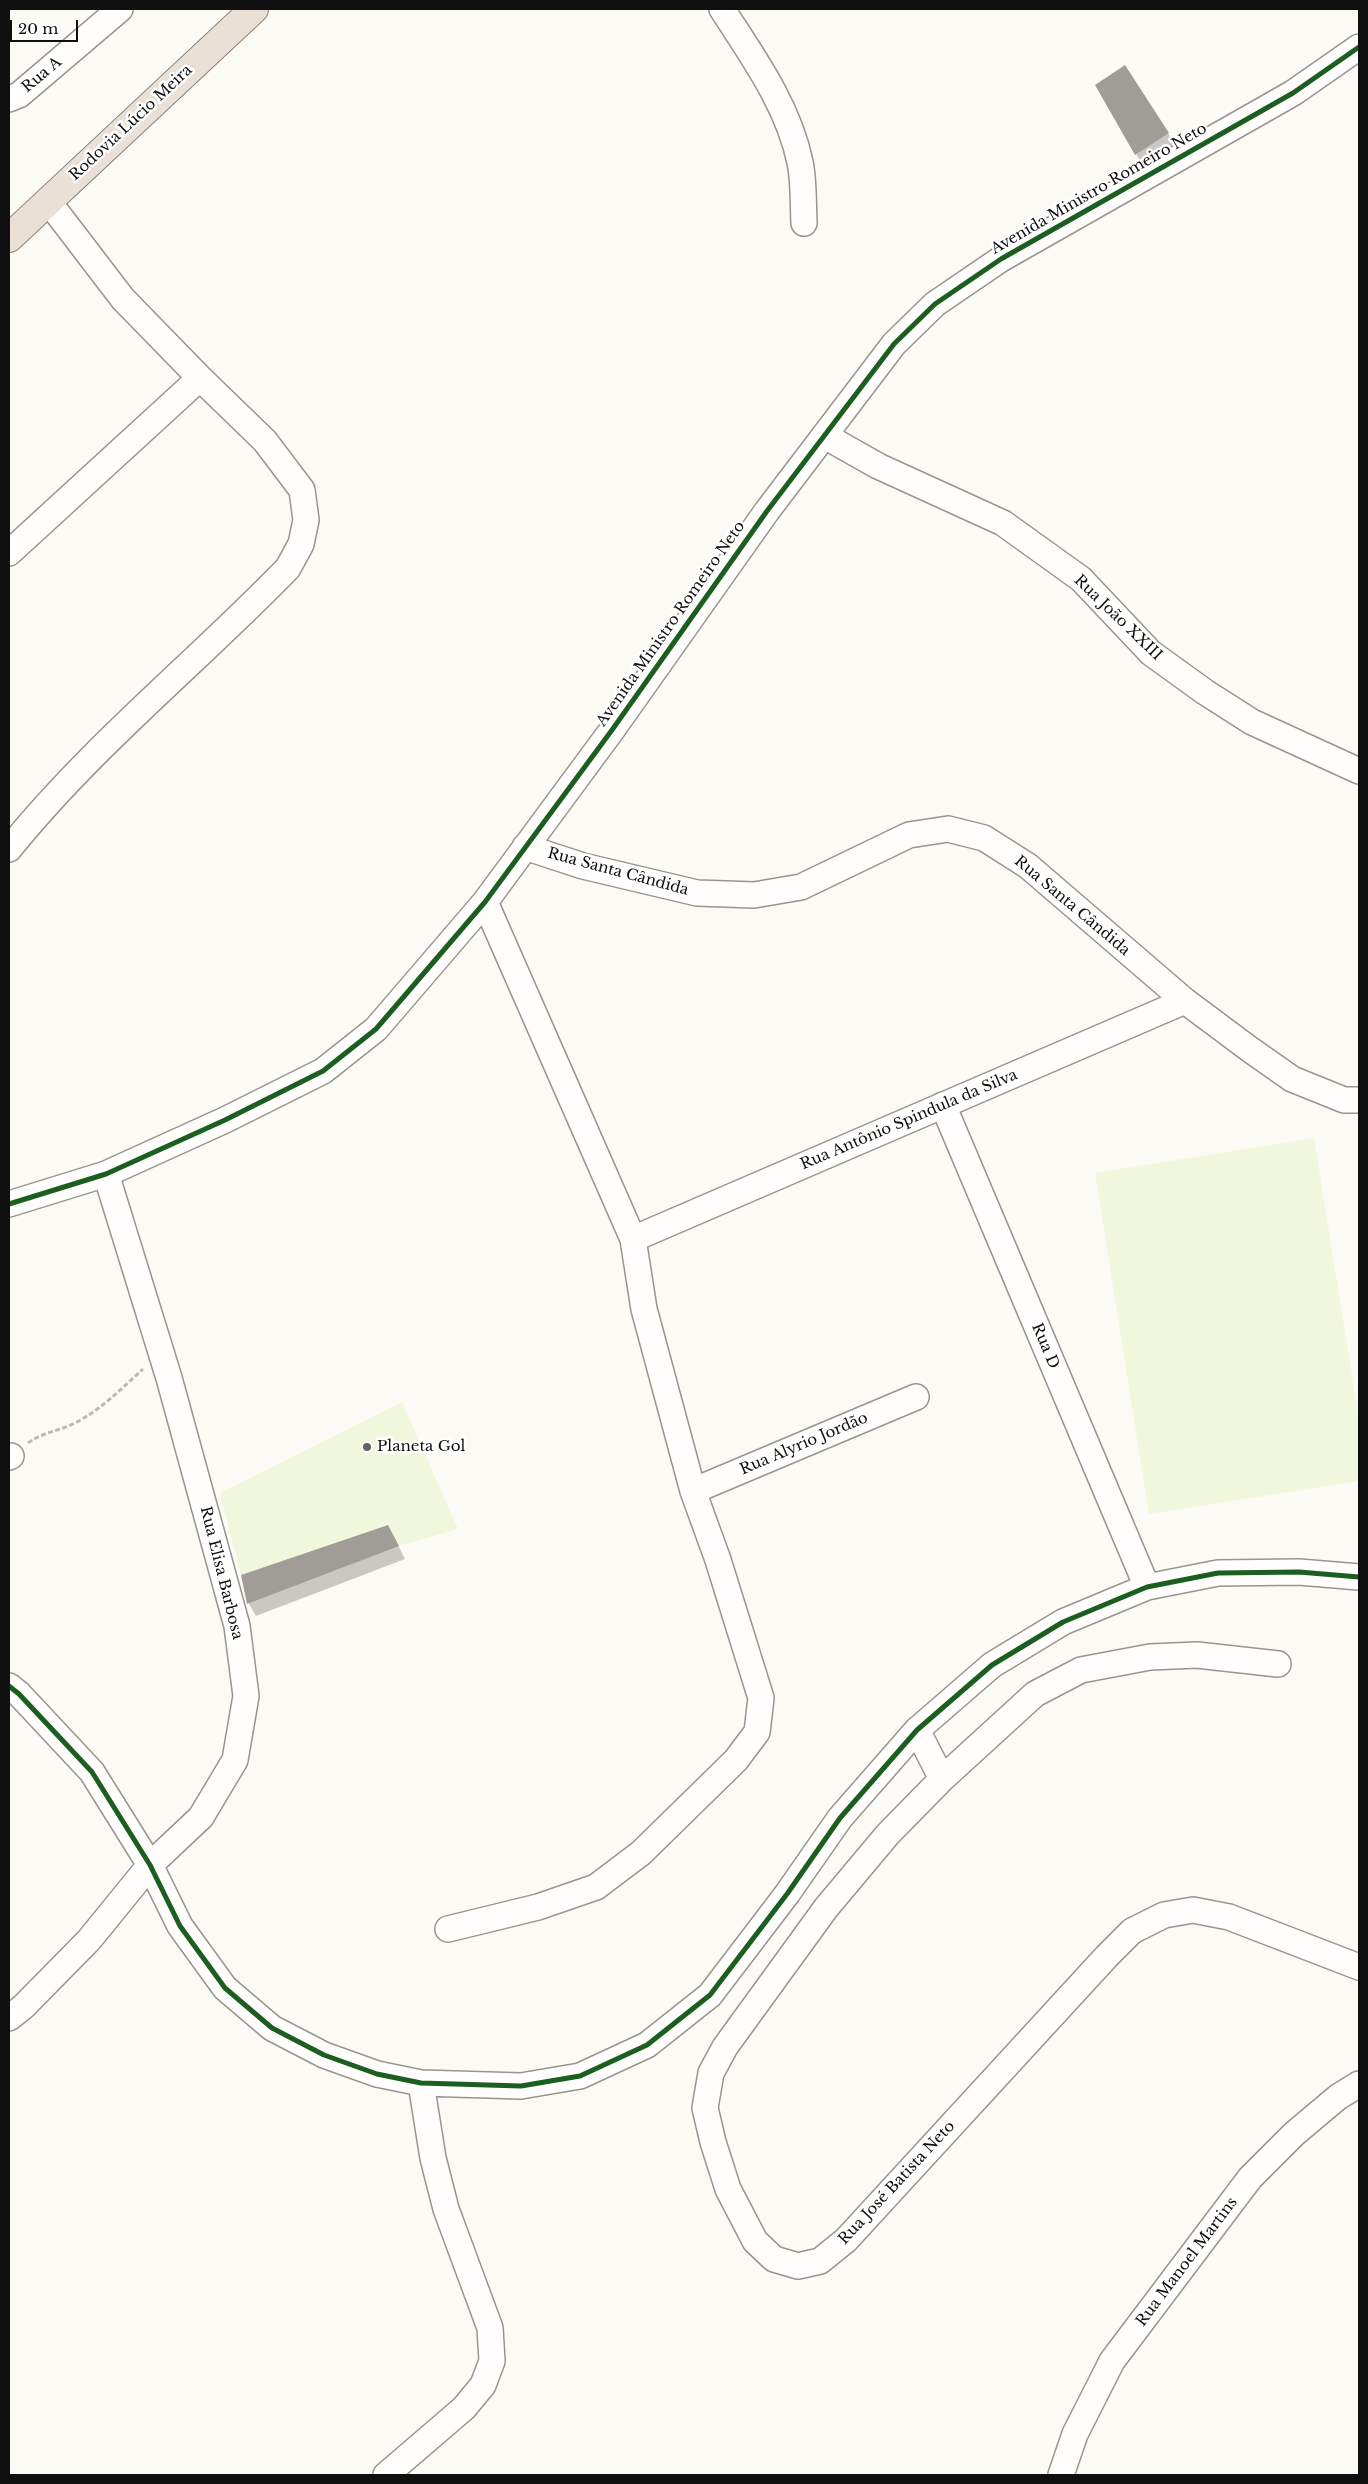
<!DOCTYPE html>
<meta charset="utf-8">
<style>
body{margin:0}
#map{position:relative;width:1368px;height:2484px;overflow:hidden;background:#fcfaf4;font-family:"Libre Baskerville",serif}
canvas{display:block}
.frame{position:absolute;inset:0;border:10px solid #0f0f0f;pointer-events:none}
.scale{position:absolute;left:10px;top:20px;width:68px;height:22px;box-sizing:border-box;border:2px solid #0f0f0f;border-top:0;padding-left:6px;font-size:15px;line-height:18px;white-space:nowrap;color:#0f0f0f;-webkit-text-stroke:4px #fff;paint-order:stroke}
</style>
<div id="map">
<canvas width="1368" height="2484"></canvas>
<div class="frame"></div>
<div class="scale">20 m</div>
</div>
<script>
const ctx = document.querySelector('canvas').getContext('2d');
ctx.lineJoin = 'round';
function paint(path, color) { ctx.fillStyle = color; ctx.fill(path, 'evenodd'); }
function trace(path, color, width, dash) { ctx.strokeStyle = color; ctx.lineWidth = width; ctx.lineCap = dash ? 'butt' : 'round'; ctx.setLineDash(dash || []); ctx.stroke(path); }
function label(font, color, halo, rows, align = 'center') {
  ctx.font = font + ' "Libre Baskerville",serif'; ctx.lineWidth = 5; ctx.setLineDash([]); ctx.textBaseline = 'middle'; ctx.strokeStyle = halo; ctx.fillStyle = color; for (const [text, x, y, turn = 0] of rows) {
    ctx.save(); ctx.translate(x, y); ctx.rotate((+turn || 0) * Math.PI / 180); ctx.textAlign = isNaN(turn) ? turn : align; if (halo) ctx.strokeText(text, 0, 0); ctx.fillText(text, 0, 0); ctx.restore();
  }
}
paint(new Path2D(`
 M1314 1138 1359 1420V1481L1149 1514 1095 1173Z
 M402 1402 458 1529 399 1546 388 1525 241 1575 220 1493Z`), '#f0f7dc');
paint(new Path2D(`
 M1097 86 1168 133 1178 150 1146 171Z
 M395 1539 405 1559 256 1616 249 1604 242 1576Z`), '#0003');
paint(new Path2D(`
 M1125 65 1169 133 1135 155 1095 85Z
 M388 1525 399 1546 247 1604 241 1575Z`), '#a09d99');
const minor = new Path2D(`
 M722 9C753 57 788 105 800 162 804 181 803 203 804 223
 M9 99 19 95 120 9
 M48 201 123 299 200 378
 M825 436 878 466 1003 523 1081 579 1151 653 1205 692 1252 722 1359 771
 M9 553 200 378 265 441 302 490 306 520 301 544 288 568C196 663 92 746 9 849
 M525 847 583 866 697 893 754 895 801 887 909 835 948 829 984 838 1028 866 1185 1001 1248 1048 1292 1079 1344 1100H1359
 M943 1105 1147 1587
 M9 1204 106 1174 225 1120 323 1071 376 1029 485 902 612 730 767 511 894 344 935 304 1001 259 1293 93 1359 47
 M633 1239 1185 1001
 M9 1457 11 1456
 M693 1491 916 1397
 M1278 1664 1197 1655 1150 1657 1081 1670 1035 1694 942 1779 888 1834 826 1908 725 2047 711 2073 705 2108 713 2142 728 2189 755 2241 774 2259 798 2266 820 2261 846 2240 1107 1956 1132 1931 1164 1915 1193 1910 1229 1917 1359 1967
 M9 1686 19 1694 92 1772 150 1865 180 1926 225 1988 272 2028 324 2055 377 2074 421 2083 521 2086 580 2076 647 2045 710 1995 787 1894 840 1818 917 1730 992 1665 1063 1622 1147 1587 1218 1573 1299 1572 1359 1577
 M917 1730 942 1779
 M448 1929 538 1907 596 1887 641 1853 736 1760 757 1732 761 1698 718 1560 693 1491 644 1309 633 1239 485 902
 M9 2018 23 2007 89 1940 150 1865 201 1817 235 1760 246 1696 237 1626 169 1378 106 1174
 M386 2475 464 2408 483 2385 492 2361 490 2328 446 2209 433 2158 421 2083
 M1061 2475 1075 2434 1112 2361 1250 2178 1294 2134 1338 2097 1359 2084`);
const highway = new Path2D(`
 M9 238 254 9`);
trace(minor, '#969592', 28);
trace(highway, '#83827f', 30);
trace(new Path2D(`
 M28 1443C43 1432 59 1431 75 1423 102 1409 121 1389 143 1369`), '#b9b9b8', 3, [5, 2.5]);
trace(minor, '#fffefd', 25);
trace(highway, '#ebe0d5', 28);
trace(new Path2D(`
 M9 1204 106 1174 225 1120 323 1071 376 1029 485 902 612 730 767 511 894 344 935 304 1001 259 1293 93 1359 47
 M9 1686 19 1694 92 1772 150 1865 180 1926 225 1988 272 2028 324 2055 377 2074 421 2083 521 2086 580 2076 647 2045 710 1995 787 1894 840 1818 917 1730 992 1665 1063 1622 1147 1587 1218 1573 1299 1572 1359 1577`), '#1b5e20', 5);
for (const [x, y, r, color] of [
 [367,1447,5,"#62615f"]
]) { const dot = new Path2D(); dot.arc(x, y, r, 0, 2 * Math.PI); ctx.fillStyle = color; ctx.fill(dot); trace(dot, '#fff', 2); }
label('15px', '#0f0f0f', '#fff', [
 ["Rua A",42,75,-40],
 ["Rodovia Lúcio Meira",131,123,-43],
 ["Avenida Ministro Romeiro Neto",1099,189,-30],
 ["Rua João XXIII",1118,618,44],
 ["Avenida Ministro Romeiro Neto",671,624,-55],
 ["Rua Santa Cândida",618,872,15],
 ["Rua Santa Cândida",1072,906,40],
 ["Rua Antônio Spindula da Silva",909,1120,-23],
 ["Rua D",1045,1346,67],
 ["Rua Alyrio Jordão",804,1444,-23],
 ["Rua Elisa Barbosa",221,1573,76],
 ["Rua José Batista Neto",897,2183,-47],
 ["Rua Manoel Martins",1187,2262,-53]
]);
label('15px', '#0f0f0f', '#fff', [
 ["Planeta Gol",377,1447]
], 'left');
</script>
